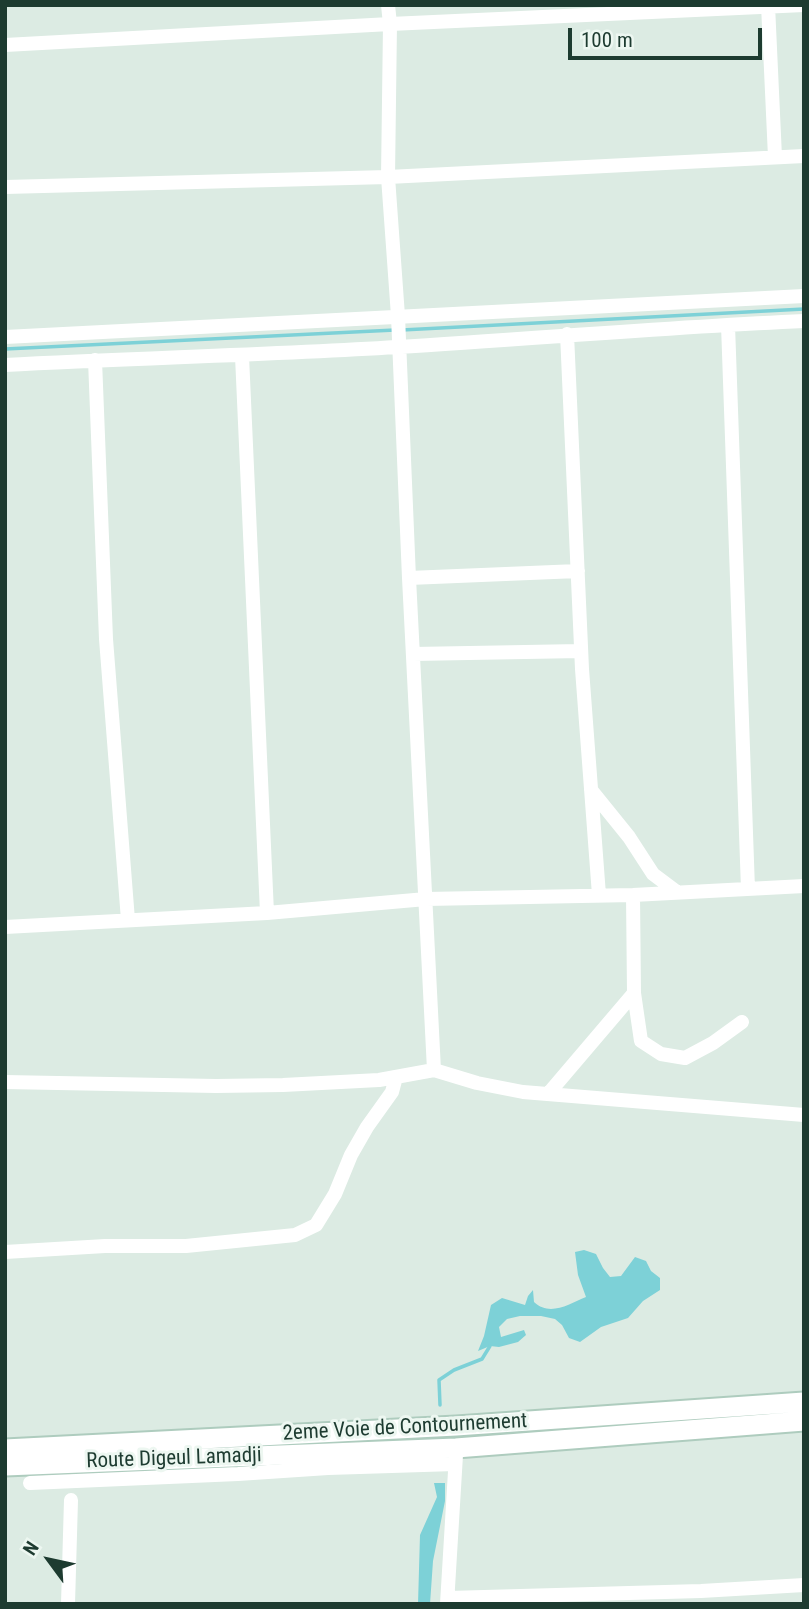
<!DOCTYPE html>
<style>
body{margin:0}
#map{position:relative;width:809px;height:1609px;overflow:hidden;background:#dcebe3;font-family:"Roboto Condensed",sans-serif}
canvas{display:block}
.frame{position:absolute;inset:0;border:7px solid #1d3b30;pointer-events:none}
.north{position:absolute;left:14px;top:1525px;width:70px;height:70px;-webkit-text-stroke:5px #edf7f1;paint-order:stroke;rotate:303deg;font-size:19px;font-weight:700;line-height:28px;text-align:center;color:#1d3b30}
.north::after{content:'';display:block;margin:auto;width:24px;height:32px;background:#1d3b30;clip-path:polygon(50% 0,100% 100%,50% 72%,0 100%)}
.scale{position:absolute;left:568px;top:28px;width:194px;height:32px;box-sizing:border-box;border:4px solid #1d3b30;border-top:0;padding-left:9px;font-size:21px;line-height:24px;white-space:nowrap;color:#1d3b30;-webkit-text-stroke:5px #edf7f1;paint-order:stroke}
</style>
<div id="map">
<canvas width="809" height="1609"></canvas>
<div class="frame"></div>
<div class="north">N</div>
<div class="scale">100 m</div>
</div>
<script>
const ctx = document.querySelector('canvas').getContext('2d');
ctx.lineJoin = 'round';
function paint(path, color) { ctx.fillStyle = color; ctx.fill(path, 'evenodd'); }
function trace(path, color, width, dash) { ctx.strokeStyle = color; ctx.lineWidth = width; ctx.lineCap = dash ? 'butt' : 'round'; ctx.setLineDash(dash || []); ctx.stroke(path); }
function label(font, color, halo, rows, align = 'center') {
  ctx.font = font + ' "Roboto Condensed",sans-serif'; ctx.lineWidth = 6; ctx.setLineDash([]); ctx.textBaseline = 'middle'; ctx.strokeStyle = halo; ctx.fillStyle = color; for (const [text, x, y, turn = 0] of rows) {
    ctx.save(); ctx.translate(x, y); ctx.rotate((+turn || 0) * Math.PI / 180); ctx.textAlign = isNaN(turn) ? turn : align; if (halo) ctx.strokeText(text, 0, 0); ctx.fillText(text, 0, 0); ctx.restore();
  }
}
paint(new Path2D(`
 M584 1250 596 1254 603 1268 610 1277 621 1276 635 1257 646 1261 651 1271 660 1278V1290L643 1301 628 1318 601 1327 580 1342 569 1338 562 1325 555 1319 541 1316H520L507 1319 499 1327 501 1337 524 1330 526 1335 518 1342 499 1347 490 1346 478 1351 484 1336 491 1305 502 1298 525 1305 528 1296 533 1290 534 1302C550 1317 569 1304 586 1297L578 1275 575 1252Z
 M434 1483H445V1501L433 1561 430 1604H418L420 1535 437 1497Z`), '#7dd1d7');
trace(new Path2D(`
 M402 330 804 309
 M5 349 395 330
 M440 1405 439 1380 454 1370 482 1359 490 1346`), '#7dd1d7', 3.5);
const secondary = new Path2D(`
 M5 1449 456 1426 804 1402
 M5 1466 456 1448 804 1421`);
trace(secondary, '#aeccbe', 23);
trace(new Path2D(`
 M388 5 390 24 388 177 398 316 409 578 434 1070
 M768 5 775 157
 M5 45 390 24 804 5
 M5 187 388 177 804 156
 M728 325 748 889
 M567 334 582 669 599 895
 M5 337 804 296
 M242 356 267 913
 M95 360 106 639 128 920
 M5 365C136 358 266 355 397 347 532 339 668 327 804 321
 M409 578 578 571
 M413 654 581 651
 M591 790 629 837 653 874 677 892
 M5 927 267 913 426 899 633 895 804 886
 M634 993 641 1041 661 1054 685 1058 713 1043 742 1022
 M5 1082 216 1086 283 1085 379 1080 434 1070 477 1083 523 1092 804 1115
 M548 1094 634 993 633 895
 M5 1252 105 1246H186L295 1235 316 1225 335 1194 351 1155 367 1127 392 1092 396 1077
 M30 1483 238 1474 328 1468 455 1464
 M448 1598 701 1591 804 1585
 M68 1604 71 1500
 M447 1604 456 1455`), '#fff', 14);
trace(secondary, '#fff', 19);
label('21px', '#1d3b30', '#edf7f1', [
 ["2eme Voie de Contournement",405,1428,-3],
 ["Route Digeul Lamadji",174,1459,-2]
]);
</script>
